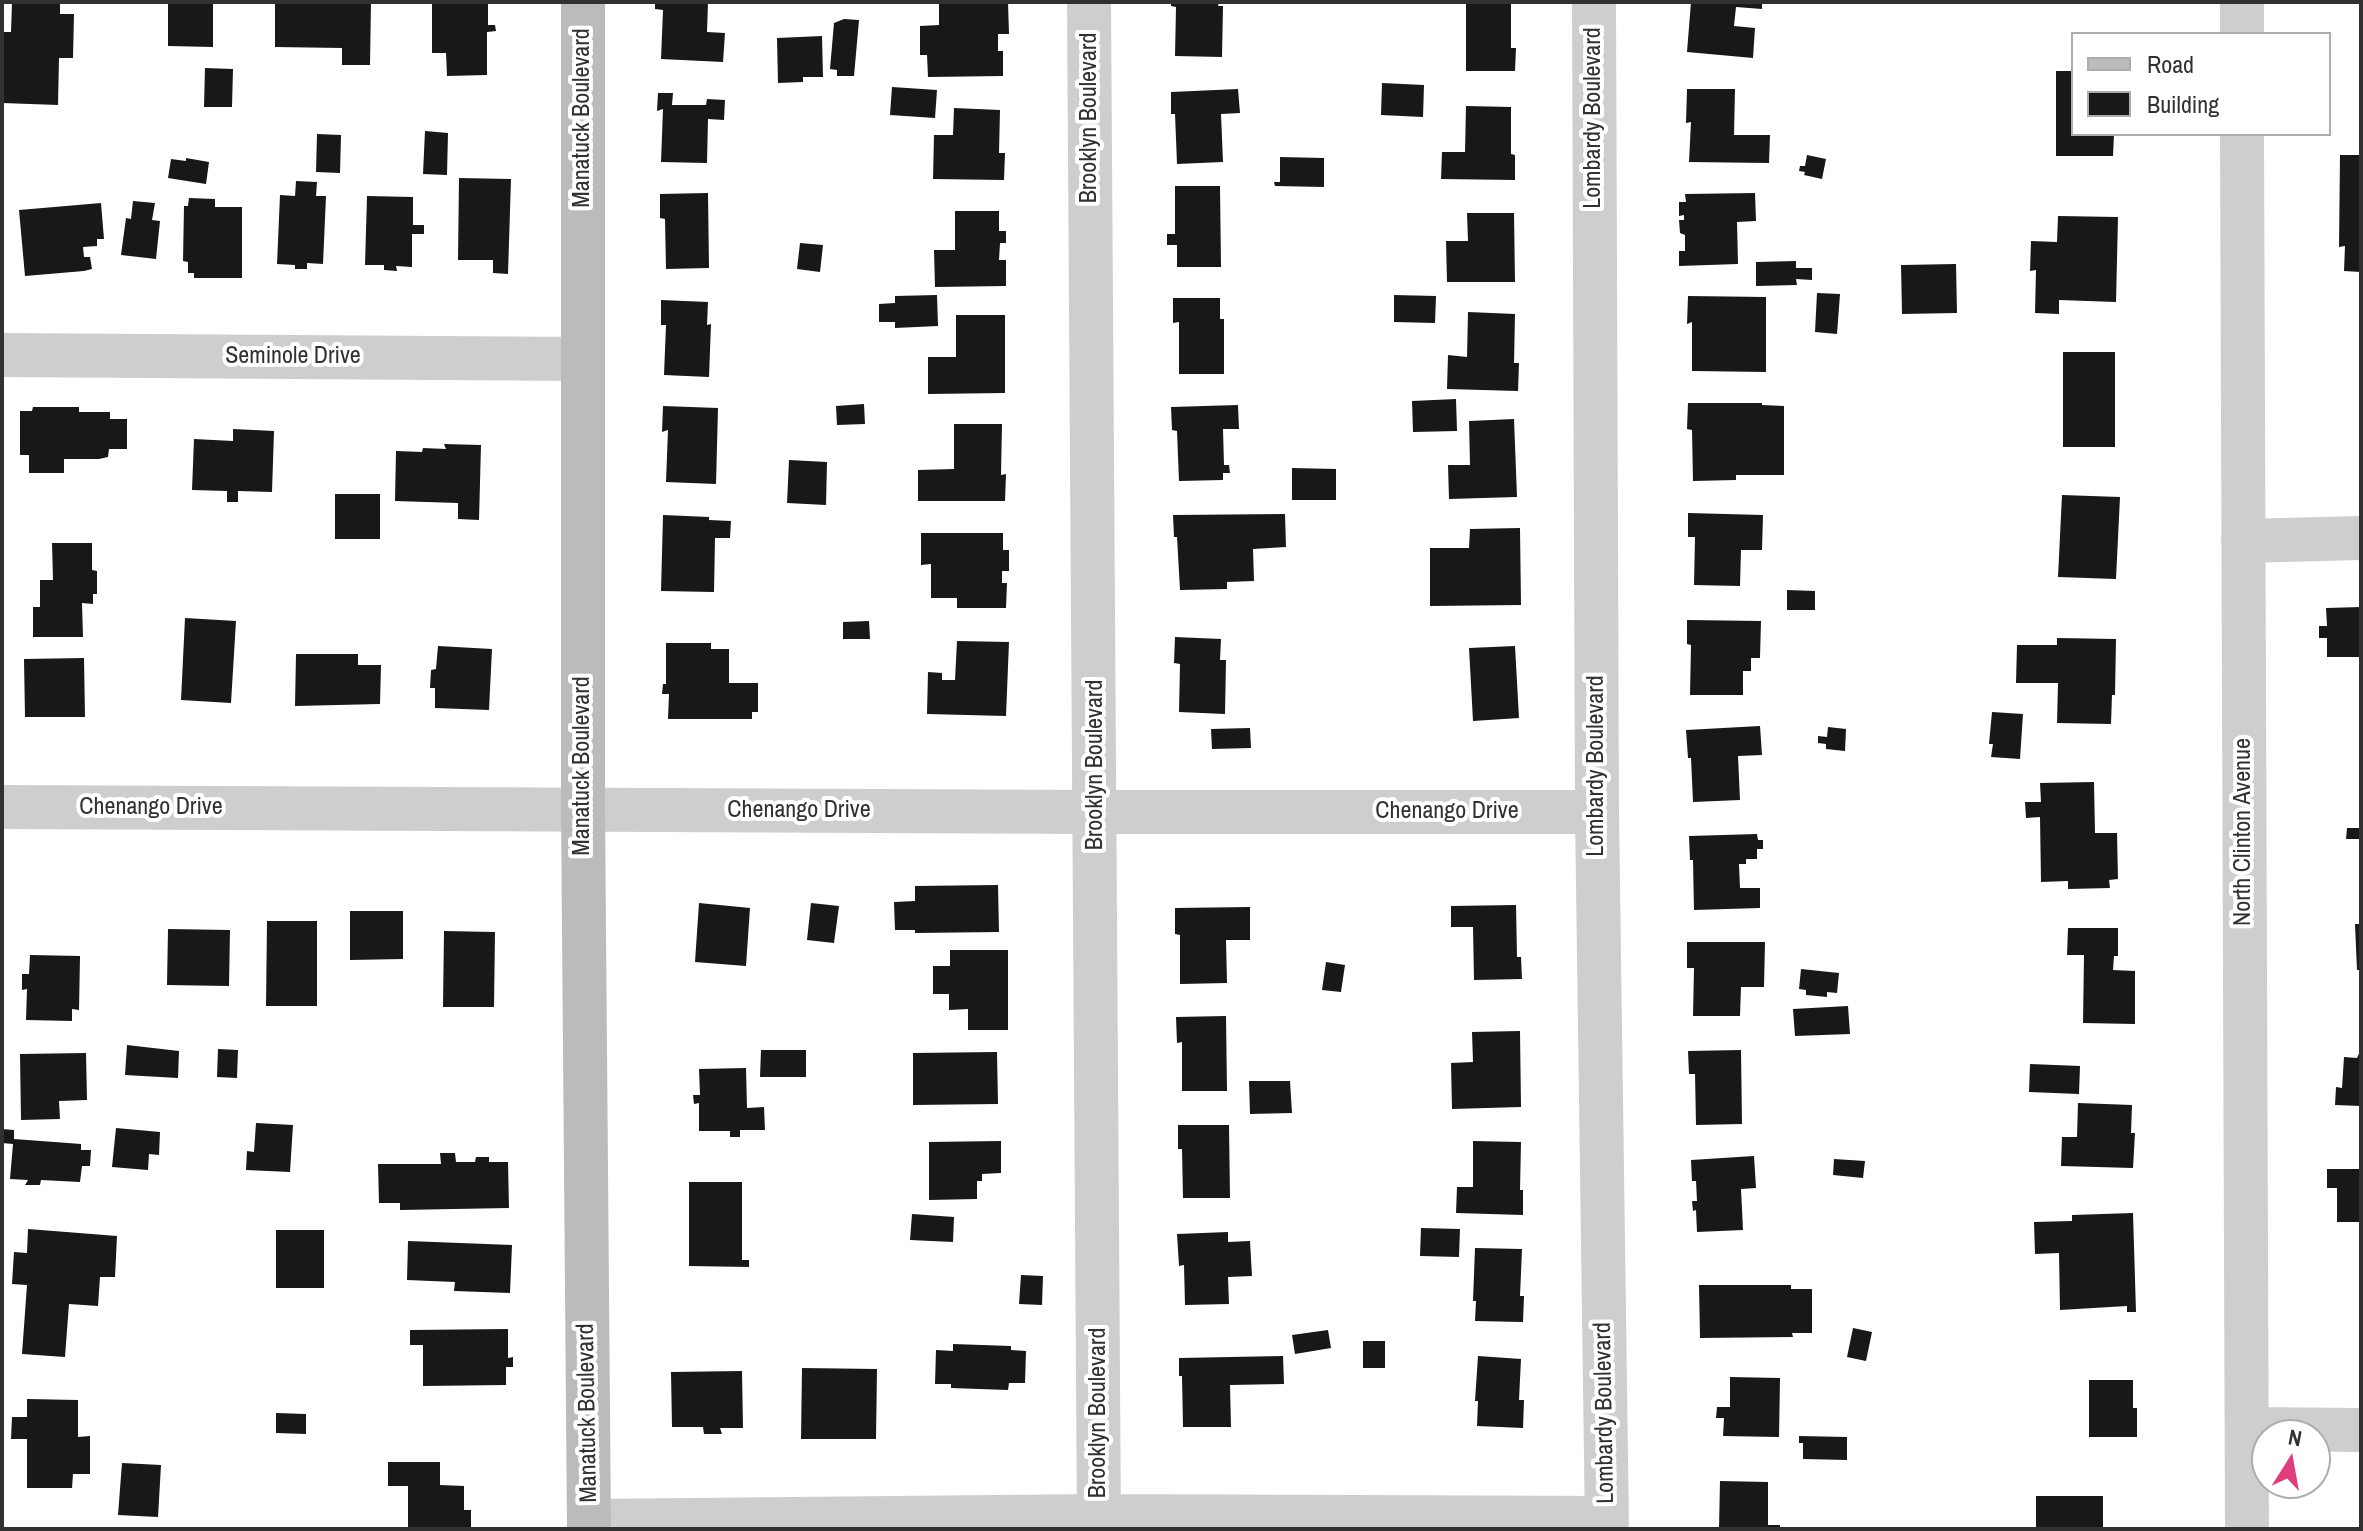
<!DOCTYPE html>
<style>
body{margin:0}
#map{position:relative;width:2363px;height:1531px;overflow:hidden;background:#fff;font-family:"Archivo Narrow",sans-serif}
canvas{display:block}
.frame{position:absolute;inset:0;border:4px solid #313131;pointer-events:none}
.legend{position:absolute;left:2071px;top:32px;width:260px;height:104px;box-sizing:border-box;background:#fff;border:2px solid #adadad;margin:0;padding:10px 14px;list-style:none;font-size:24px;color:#313131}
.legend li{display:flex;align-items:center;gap:16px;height:40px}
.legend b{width:40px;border:2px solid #adadad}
.north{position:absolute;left:2251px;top:1419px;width:80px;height:80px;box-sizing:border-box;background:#fff;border:2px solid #adadad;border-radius:50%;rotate:11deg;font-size:22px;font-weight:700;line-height:32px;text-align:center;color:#313131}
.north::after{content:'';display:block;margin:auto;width:28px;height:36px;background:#df3d7c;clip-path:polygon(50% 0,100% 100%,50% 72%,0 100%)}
</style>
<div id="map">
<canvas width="2363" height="1531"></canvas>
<div class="frame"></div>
<ul class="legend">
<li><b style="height:10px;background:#bbb"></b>Road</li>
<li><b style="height:22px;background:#181818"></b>Building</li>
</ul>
<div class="north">N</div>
</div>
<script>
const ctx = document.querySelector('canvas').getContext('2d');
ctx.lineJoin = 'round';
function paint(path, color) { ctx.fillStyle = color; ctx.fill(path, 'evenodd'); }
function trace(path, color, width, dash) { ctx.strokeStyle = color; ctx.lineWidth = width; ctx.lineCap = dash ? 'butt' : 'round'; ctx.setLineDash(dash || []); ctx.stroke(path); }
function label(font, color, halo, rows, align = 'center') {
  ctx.font = font + ' "Archivo Narrow",sans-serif'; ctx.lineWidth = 8; ctx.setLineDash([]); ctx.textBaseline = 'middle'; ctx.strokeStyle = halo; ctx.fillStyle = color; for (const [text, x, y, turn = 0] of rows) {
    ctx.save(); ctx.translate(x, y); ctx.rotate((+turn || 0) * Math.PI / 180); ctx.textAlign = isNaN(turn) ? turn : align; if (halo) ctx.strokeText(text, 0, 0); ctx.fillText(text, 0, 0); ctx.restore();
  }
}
paint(new Path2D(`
 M12 2H60V14H74L73 58H59L58 105 2 103 4 32H11Z
 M168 2H213V47L168 46Z
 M275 2H371L370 65H342V48L275 47Z
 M432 2H488V25H495L496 31 487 32V75L447 76 446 53H432Z
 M655 2H708L707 32 725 33 723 62 661 59 663 10 655 9Z
 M939 2H1008L1009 34H998V51H1003V76L928 77 927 55H920V26L939 25Z
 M1171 2H1219L1218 6H1223L1222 57 1175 56 1176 7 1171 6Z
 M1466 2H1511V48H1516L1515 71H1466Z
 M1691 2H1762V9L1736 7 1734 26 1755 28 1753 58 1687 52Z
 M844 19 859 20 854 76H837V70L830 69 834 23Z
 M822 36 823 77H803V82L778 83 777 38Z
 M205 68 233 69 232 107H204Z
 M2056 71H2073V134H2114L2113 156H2056Z
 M1382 83 1424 85 1423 117 1381 115Z
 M892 87 937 90 935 118 890 115Z
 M1238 89 1240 113 1221 114 1223 162 1177 164 1175 114H1171V92Z
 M1687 89H1735L1734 135H1770L1769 163 1689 162 1691 122 1686 123Z
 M658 93H673L672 105H706L707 99 725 100 724 120 708 119 707 163 661 162 663 109 657 111Z
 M1466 106 1511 107V154L1515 155V180L1441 179 1442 152H1465Z
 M954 108 1000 110 999 153H1005L1004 180 933 179 934 135H953Z
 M425 131 448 133 447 175 423 174Z
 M317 134 341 135 340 173 316 172Z
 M1807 155 1826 159 1822 179 1804 175 1805 172 1799 171 1800 166H1805Z
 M2340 155H2361V272L2344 271 2345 246 2339 247Z
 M1280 157 1324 158V187L1275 186 1274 182H1280Z
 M186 158 209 162 206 184 168 178 171 159 186 161Z
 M459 178 511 179 508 274 493 273V260H458Z
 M296 181 317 182 316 196H326L323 264 307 263V269H295V265L277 264 280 195 295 196Z
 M1175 186H1220L1221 267H1177V245H1167V234H1175Z
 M708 193 709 268 666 269 665 219 660 218V194Z
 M1755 193 1756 221 1737 222 1738 264 1679 266V251H1685V235L1680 233 1679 220H1684V215L1679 216V202H1686L1685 194Z
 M367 196 413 197V225H424V234H412V267L396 266 397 271 384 270V265H365Z
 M189 198 215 199V207H242V278H194V273H188V262L183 261 184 206H188Z
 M133 201 155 203 152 220 160 221 156 259 121 255 126 218 131 219Z
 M101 203 104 239H97V246L83 247 84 257H90L92 269 84 271 25 276 19 210Z
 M955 211H999V231H1006V243H1000L999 260H1006V286L935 287 934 250H955Z
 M1467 213H1514L1515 282H1447L1446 241H1468Z
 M2058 216 2118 217 2116 302 2059 300V314L2035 313 2036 270 2030 271 2031 241 2057 242Z
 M800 243 823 245 820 272 797 269Z
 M1796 261V268H1812V280L1796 279 1797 285 1756 286V262Z
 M1956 264 1957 313 1902 314 1901 265Z
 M1817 293 1840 294 1837 334 1815 332Z
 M937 295 938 326 895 328V322H879V304L895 303V296Z
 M1394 295 1436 296 1435 323 1394 322Z
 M1688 296 1766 297V372L1692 371V322L1687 324Z
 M1173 298H1220V319H1224V374H1179V322L1173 323Z
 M661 300 708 302 707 325 711 324 709 377 664 375 666 325H661Z
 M1468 312 1515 314 1514 363H1519L1518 391 1447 389 1448 355 1467 357Z
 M956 315H1005V393L928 394V357H956Z
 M2063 352H2115V447H2063Z
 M1456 399 1457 431 1413 432 1412 401Z
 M1688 403H1762V405L1784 406V475H1736V480L1693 481 1692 430 1687 429Z
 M864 404 865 424 837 425 836 406Z
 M1238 405 1239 429H1223L1224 465H1229L1230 473H1223V480L1179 481 1177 431 1172 430 1171 407Z
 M663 406 718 408 716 484 666 482 668 430 662 432Z
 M33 407H79V412H110V419H127V449H109L108 457 99 459H64V473H29V455H20V411H32Z
 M1514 419 1517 497 1449 499 1448 465H1470L1469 421Z
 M954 424H1002L1001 475 1006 474 1005 501H918V470L954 469Z
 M233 429 274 431 272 492 238 491V502H227V491L192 490 194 439 233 441Z
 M444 444 481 445 479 520 458 519V503L395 501 396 451 422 452 423 448 446 449Z
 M789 460 827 462 826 505 787 503Z
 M1292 468 1336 469V500H1292Z
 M335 494H380V539H335Z
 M2062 495 2120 497 2116 579 2058 577Z
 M1688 513 1763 515 1762 550H1741L1740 586 1694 585 1695 537H1688Z
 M1285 514 1286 547 1253 549 1254 581 1227 582V589L1180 590 1177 537H1174L1173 515Z
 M663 515 709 517V520L731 521 730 538H715L714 592 661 591Z
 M1520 528 1521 605 1430 606V548H1469L1470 529Z
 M921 533H1003V550H1009V571H1002V583H1007L1006 608H957V598H931V564L921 565Z
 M52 543H92V570L97 571V594H93V604L82 603 83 637H33V607H40V580H53Z
 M1787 590 1815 591V610H1787Z
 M2361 607V657H2327V638H2319V626H2327L2326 608Z
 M185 618 236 621 231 703 181 700Z
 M1687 620 1761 621 1760 658H1751V671H1743V695H1690L1691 645 1687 644Z
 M869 621 870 639H843V622Z
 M1175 637 1221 639 1220 660H1226L1225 714 1179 712 1180 664 1174 663Z
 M2057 638 2116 639 2115 695H2112L2111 724 2057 723 2058 683H2016L2017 645H2057Z
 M957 641 1009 642 1006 716 927 714 928 672 942 673V680H955Z
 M666 643H711V649H729V683H758V712H752V719H668L669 694H662L663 684H666Z
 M438 646 492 649 489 710 435 708V688H430L431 670 436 669Z
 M1515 646 1519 718 1473 721 1469 648Z
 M296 654H358V665H381L380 704 295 706Z
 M84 658 85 717H25L24 659Z
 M1992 712 2023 714 2020 759 1991 757 1993 744H1989Z
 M1760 726 1762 755 1738 756 1740 800 1693 802 1691 758H1688L1686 730Z
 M1828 727 1846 729 1845 751 1826 749V744L1818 743V736L1827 737Z
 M1250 728 1251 748 1212 749 1211 729Z
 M2094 782 2095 833H2117L2118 879 2109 880 2110 888 2068 889V881L2041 882 2040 817 2026 818 2025 802H2041L2040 783Z
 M2347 828H2361V839H2346Z
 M1757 834 1758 840H1763V849H1757V859H1746V864H1739L1740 888H1760V908L1694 910 1693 860H1690L1689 836Z
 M998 885 999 932 915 933V930H895L894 902 915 901V886Z
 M699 903 750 908 746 966 695 962Z
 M811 903 839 906 834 943 807 940Z
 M1516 905 1517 957H1521L1522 979 1474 980 1473 927H1451V906Z
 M1250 907V940H1226L1227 983 1180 984V935L1175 934V908Z
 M350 911H403V959L350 960Z
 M267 921H317V1006H266Z
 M2355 924H2361V970H2357Z
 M2068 928H2118V956H2114L2113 970 2135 971V1024L2083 1023 2084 955H2067Z
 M168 929 230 930 229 986 167 985Z
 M444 931 495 932 494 1007H443Z
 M1687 942H1765L1764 987H1741L1740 1016H1693L1694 968H1687Z
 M950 950H1008V1030H968V1009L949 1010V994H933V966H950Z
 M30 955 80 956 79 1010 72 1009V1021L26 1020 27 989 22 990V974H29Z
 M1326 962 1345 965 1341 992 1322 990Z
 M1801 969 1839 973 1837 993 1827 992V997L1806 995V990L1799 989Z
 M1848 1006 1850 1034 1795 1036 1793 1009Z
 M1226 1016 1227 1091H1182V1042L1177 1043 1176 1017Z
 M1520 1031 1521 1107 1452 1109 1451 1063 1473 1062 1472 1032Z
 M127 1045 179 1051 178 1078 125 1075Z
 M218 1049 238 1050 237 1078 217 1077Z
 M2361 1049V1106L2335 1105 2336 1087 2342 1088 2344 1057 2357 1058Z
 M761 1050H806V1077H760Z
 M1741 1050 1742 1124 1696 1125 1695 1074H1689L1688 1051Z
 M997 1052 998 1104 913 1105V1053Z
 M86 1053 87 1100 59 1101 60 1119 21 1120 20 1054Z
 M2030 1064 2080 1066 2079 1094 2029 1092Z
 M746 1068 747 1108 764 1107 765 1130H740V1137H730V1131H699V1103L694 1104 693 1095H700L699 1069Z
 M1249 1081H1290L1292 1113 1250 1114Z
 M2078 1103 2132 1105 2131 1133H2135L2133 1168 2061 1166 2062 1137H2077Z
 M256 1123 293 1125 290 1172 246 1170 247 1151 254 1152Z
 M1178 1125H1229L1230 1198H1183L1182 1149H1178Z
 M116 1128 160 1132 159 1155 149 1154 148 1170 112 1167Z
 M2 1129 14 1130V1139L81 1144V1150H91L90 1166H82L80 1182 41 1180 40 1185H25L28 1180 10 1179 13 1144 2 1143Z
 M1001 1141V1173L982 1174V1181H977V1199L929 1200V1142Z
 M1473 1141 1521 1142 1520 1190H1523V1215L1456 1213 1457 1187H1473Z
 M440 1153H455L456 1162H475L476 1157H489V1162H508L509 1208 400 1210V1203H379L378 1164H441Z
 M1754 1156 1756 1188 1741 1189 1743 1230 1697 1232 1696 1210 1693 1211 1692 1201H1697L1696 1181H1692L1691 1160Z
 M1834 1159 1865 1161 1863 1178 1833 1175Z
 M2327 1169H2361V1222H2337V1188H2327Z
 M689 1182H742V1260H749V1267L689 1266Z
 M2133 1213 2136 1312H2127V1306L2060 1310 2059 1253 2035 1254 2034 1222 2072 1221V1215Z
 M912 1214 954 1217 953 1242 910 1240Z
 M1421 1228 1460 1229 1459 1257 1420 1256Z
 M28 1229 117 1236 115 1277H100L98 1306 69 1304 65 1357 22 1354 27 1285 12 1284 14 1252 27 1253Z
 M276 1230H324V1288H276Z
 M1228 1232V1242L1250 1241 1252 1276 1228 1277 1229 1304 1185 1305 1184 1265 1179 1266 1177 1234Z
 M408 1241 512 1245 510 1293 454 1291 455 1282 407 1280Z
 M1475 1248 1522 1249 1520 1296H1524L1523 1322 1475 1321 1476 1301H1473Z
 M1021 1275 1043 1276 1042 1305 1019 1304Z
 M1699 1285H1791V1289H1812V1333H1792L1793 1337 1700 1338Z
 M1853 1328 1872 1332 1866 1361 1847 1357Z
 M508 1329V1358L513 1357V1367H506V1385L423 1386V1345H410V1330Z
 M1328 1330 1331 1348 1295 1354 1292 1335Z
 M1363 1341H1385V1368H1363Z
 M953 1344 1011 1346V1350L1026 1351 1025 1383H1009L1008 1390 951 1388V1384H935L936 1350 953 1351Z
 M1283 1356 1284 1384 1230 1385 1231 1427H1183L1182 1376H1179V1358Z
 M1478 1356 1521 1359 1519 1400H1524L1523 1428 1477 1426 1478 1401H1475Z
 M802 1368 877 1369 876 1439H801Z
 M742 1371 743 1428H720L722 1434H704L703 1427H672L671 1372Z
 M1730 1377 1780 1378 1779 1437 1723 1436 1724 1418H1716L1717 1407H1730Z
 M2089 1380H2133V1408H2137V1437H2089Z
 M27 1399 78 1400V1437L90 1436V1474H73L72 1488H27V1439H11L12 1417H27Z
 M276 1413 306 1414V1434L276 1433Z
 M1799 1436 1847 1437V1460L1803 1459V1443H1799Z
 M388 1462H440V1485L464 1486V1510H471V1529H408V1486H388Z
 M122 1463 161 1465 158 1517 118 1515Z
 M1720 1481 1768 1482V1525H1780V1529H1719Z
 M2036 1496H2103V1529H2036Z`), '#181818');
trace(new Path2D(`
 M1089 2 1099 1529
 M1594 2 1597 812 1607 1529
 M2242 2V34
 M2242 134 2247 1529
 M2 355 583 359
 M2243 541 2361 538
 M2 807 1096 812H1597
 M2247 1429 2361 1430
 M589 1521 1099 1516 1607 1518`), '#cecece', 44);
trace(new Path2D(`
 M583 2V810L589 1529`), '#bbb', 44);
label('24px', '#313131', '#fff', [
 ["Manatuck Boulevard",583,118,-90],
 ["Brooklyn Boulevard",1090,118,-90],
 ["Lombardy Boulevard",1594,118,-90],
 ["Seminole Drive",293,357],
 ["Brooklyn Boulevard",1096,765,-90],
 ["Manatuck Boulevard",583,766,-90],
 ["Lombardy Boulevard",1597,766,-90],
 ["Chenango Drive",151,808],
 ["Chenango Drive",799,811],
 ["Chenango Drive",1447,812],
 ["North Clinton Avenue",2244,832,-90],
 ["Manatuck Boulevard",588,1413,-91],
 ["Brooklyn Boulevard",1099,1413,-90],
 ["Lombardy Boulevard",1605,1413,-91]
]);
</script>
